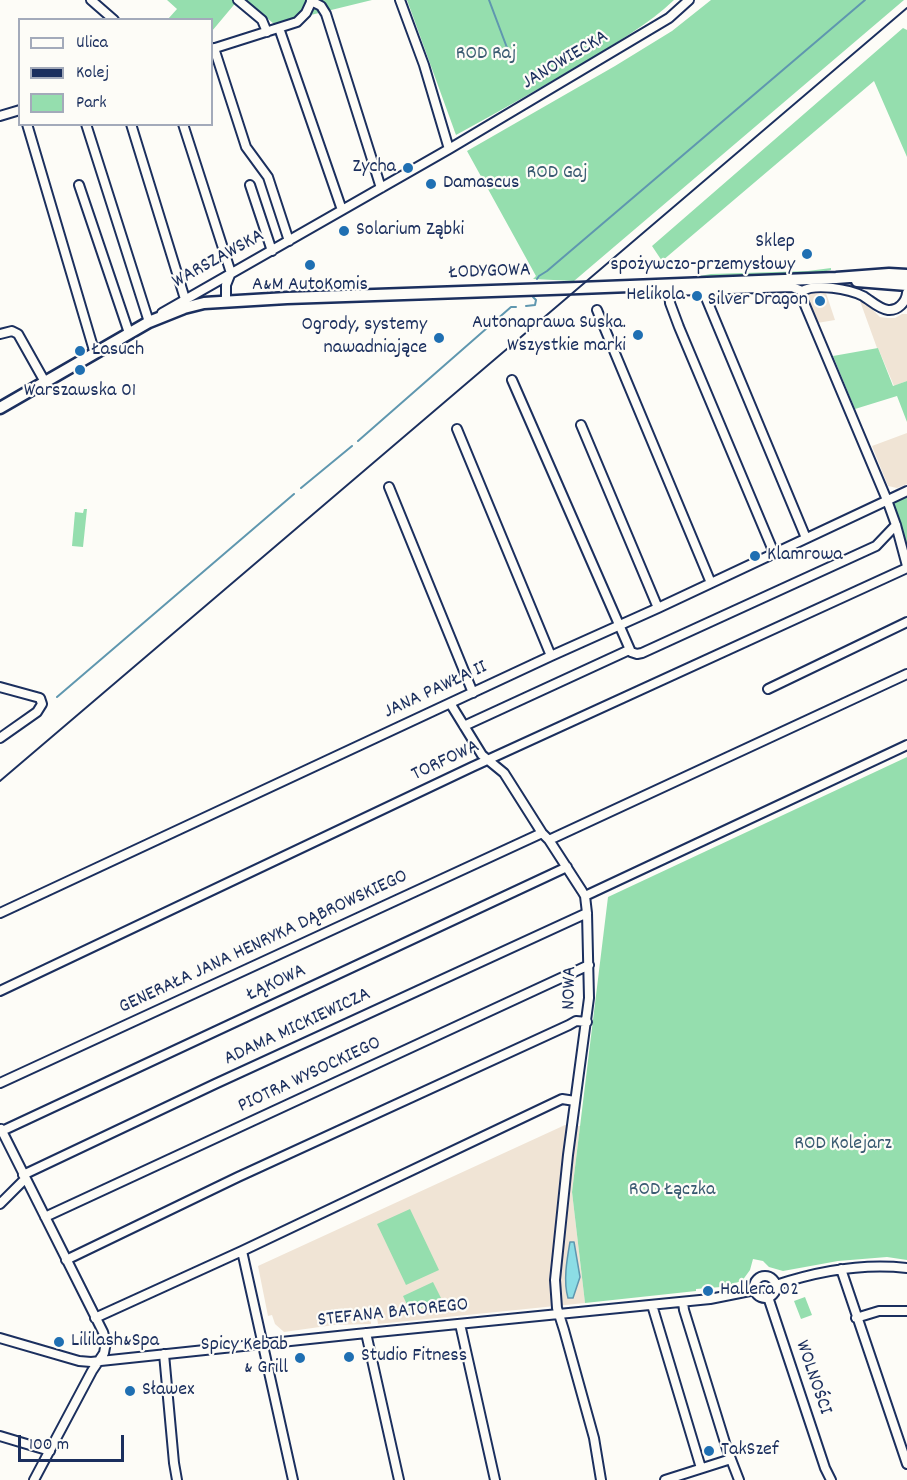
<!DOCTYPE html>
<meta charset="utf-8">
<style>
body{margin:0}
#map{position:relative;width:907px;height:1480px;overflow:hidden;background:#fdfcf7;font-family:Dekko,sans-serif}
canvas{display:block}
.legend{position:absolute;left:18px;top:18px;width:195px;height:108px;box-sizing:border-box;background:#fdfcf7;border:2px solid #a3aaba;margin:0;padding:8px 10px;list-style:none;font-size:18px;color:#1b2f5e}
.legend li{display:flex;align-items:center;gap:12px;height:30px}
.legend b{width:30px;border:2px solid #a3aaba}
.scale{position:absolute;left:18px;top:1435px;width:106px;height:27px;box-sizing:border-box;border:3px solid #1b2f5e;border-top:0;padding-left:8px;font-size:18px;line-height:21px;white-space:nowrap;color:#1b2f5e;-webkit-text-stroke:4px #fdfcf7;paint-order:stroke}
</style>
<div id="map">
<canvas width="907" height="1480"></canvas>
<ul class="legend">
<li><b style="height:8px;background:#fdfcf7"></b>Ulica</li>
<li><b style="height:8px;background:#1b2f5e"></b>Kolej</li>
<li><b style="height:16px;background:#95deae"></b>Park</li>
</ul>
<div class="scale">100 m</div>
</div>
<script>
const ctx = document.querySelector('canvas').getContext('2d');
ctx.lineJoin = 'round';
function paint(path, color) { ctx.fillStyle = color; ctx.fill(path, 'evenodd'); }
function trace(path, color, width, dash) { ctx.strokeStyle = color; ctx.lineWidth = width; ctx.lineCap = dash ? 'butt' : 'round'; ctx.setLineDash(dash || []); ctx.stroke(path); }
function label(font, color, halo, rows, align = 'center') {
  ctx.font = font + ' Dekko,sans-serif'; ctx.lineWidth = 4.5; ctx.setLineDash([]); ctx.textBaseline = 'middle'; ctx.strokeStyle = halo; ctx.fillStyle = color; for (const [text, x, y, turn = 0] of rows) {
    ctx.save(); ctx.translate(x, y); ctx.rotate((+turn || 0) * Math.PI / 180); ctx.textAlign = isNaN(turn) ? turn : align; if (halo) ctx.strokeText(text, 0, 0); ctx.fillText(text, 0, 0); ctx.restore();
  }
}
paint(new Path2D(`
 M809 293H826L835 320 817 323 807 299Z
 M860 301 870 307 880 317 888 318H895L902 314H907V381L894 386 878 348H877Z
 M907 433V484L897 488 888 486 872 446Z
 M565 1125 580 1126 572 1192 585 1303 378 1324 377 1318 371 1319V1324L334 1325 284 1332 275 1324 272 1315 268 1316 258 1266Z`), '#f0e4d5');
paint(new Path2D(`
 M167 0H238L212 31V20L168 19 177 9Z
 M246 0H372L274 24Z
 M407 0H674C649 24 617 42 588 60 544 86 500 111 456 135Z
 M711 0H904L574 281 533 279 536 276 467 151 615 66 672 31Z
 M903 28 907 30V157L874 81 662 261 652 246Z
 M831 268V270L812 274 672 280 678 277 688 278 711 274 808 271Z
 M878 348 893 386 907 381V422L897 396 855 409 833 356Z
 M907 494V548L900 521 893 506 894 501 897 498Z
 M84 509H87L83 547 72 546 75 512 83 513Z
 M907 757V1260L887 1257 838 1261 783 1271 769 1267 763 1261 753 1259 750 1270 742 1281 721 1287 696 1289V1291L585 1303 572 1192 608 897Z
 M410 1209 439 1270 406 1285 377 1224Z
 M433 1282 441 1298 411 1313 403 1296Z
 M805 1297 812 1315 801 1319 794 1301Z`), '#95deae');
const water = new Path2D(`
 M570 1242H574L580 1277 573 1298H568C563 1281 567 1259 570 1242Z`);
paint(water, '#8cdde5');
trace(water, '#5f97af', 1.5);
trace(new Path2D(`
 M489 0 512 61
 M537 279 539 276 547 271 865 0
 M526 306 535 305 536 300 533 297
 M358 441 511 307H516
 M301 488 352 446
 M57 697 294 494`), '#5f97af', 2);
const minor = new Path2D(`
 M91 0 114 20
 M238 0 262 20 267 32
 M400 0 424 65 449 149
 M311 1 321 6 326 14 381 188
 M279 28 342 210
 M214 48 246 147 268 177 289 241
 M212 49 297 22 306 13 312 0
 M0 116 20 110
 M27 124 93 347 96 352
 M86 124 149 322 152 320
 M131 124 185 299
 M183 124 231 273
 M79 185 129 333
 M250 185 272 251
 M704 289 706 298 806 538
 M802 291V298L887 500 896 525 907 566
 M802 291C816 283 849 289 863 296 870 300 879 309 888 310 898 311 906 302 907 293
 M226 302V285L230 275
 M597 310 711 583
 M162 313 449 149 669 18 689 0
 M0 334 12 331 18 334 45 382
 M512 380 631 652 637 654 642 653 876 546 896 525
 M581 425 658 608
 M457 429 551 656
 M389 487 473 693
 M774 553 679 327 670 303 669 291 792 287 802 291
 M0 687 40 698 42 704 37 712 0 738
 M768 689 907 622
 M450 703 482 755 504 773 542 833 549 840 582 891 585 896 587 913 589 998 568 1155 555 1280 557 1308 564 1330 594 1438 601 1480
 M464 726 629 650
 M549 840 907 674
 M585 896 907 745
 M0 913 551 656 658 608 907 491
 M0 991 472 767 907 568
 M0 1083 542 833
 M1 1129 103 1332 106 1342 104 1353 92 1371 34 1480
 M2 1131 567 867
 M23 1175 215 1084 587 913
 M0 1204 25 1179
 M45 1217 589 965
 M242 1251 293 1480
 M66 1260 238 1177 569 1025 576 1021 587 1022
 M841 1269 907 1464
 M754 1287a11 11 0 1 1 22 0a11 11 0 1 1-22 0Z
 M776 1285C818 1271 863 1263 907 1268
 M768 1297 825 1468 831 1480
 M683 1302 684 1310 727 1449 739 1480
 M652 1305 701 1468
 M95 1318 242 1251 562 1099 575 1101
 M856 1318 879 1311H907
 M460 1324 495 1480
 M366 1333 399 1480
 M0 1338 79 1361 91 1362 357 1334 710 1299 755 1290
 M164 1354 174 1463 177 1480
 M0 1436 50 1451
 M665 1480 731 1459`);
const major = new Path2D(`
 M857 281 907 285
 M0 408 149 322 184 308 204 303 287 298 579 288 836 278 889 274 907 275`);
trace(minor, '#1b2f5e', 12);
trace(major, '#1b2f5e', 15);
trace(minor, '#fdfcf7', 8);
trace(major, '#fdfcf7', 10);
trace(new Path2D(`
 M0 781 907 8`), '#1b2f5e', 2);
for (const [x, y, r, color] of [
 [408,168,6,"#1f6fb2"],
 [431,184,6,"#1f6fb2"],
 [344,231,6,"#1f6fb2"],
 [807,254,6,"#1f6fb2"],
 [310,265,6,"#1f6fb2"],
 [697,296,6,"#1f6fb2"],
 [820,301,6,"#1f6fb2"],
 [638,335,6,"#1f6fb2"],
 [439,338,6,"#1f6fb2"],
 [80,351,6,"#1f6fb2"],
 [80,370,6,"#1f6fb2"],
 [755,556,6,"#1f6fb2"],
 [708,1291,6,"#1f6fb2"],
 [59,1342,6,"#1f6fb2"],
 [349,1357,6,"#1f6fb2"],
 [300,1358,6,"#1f6fb2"],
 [130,1391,6,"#1f6fb2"],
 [709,1451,6,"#1f6fb2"]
]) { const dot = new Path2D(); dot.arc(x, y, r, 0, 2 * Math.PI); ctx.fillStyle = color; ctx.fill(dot); trace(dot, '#fdfcf7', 2); }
label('20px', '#3a5b72', '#fdfcf7', [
 ["ROD Raj",486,55],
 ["ROD Gaj",557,174],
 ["ROD Kolejarz",843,1145],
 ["ROD Łączka",672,1191]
]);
label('20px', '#1b2f5e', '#fdfcf7', [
 ["JANOWIECKA",566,61,-31],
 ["WARSZAWSKA",219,260,-29],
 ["ŁODYGOWA",490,273,-2],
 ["JANA PAWŁA II",436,691,-25],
 ["TORFOWA",446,762,-25],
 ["GENERAŁA JANA HENRYKA DĄBROWSKIEGO",264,943,-25],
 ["ŁĄKOWA",277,984,-25],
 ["NOWA",571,988,-89],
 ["ADAMA MICKIEWICZA",298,1028,-25],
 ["PIOTRA WYSOCKIEGO",310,1076,-25],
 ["STEFANA BATOREGO",393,1314,-6],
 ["WOLNOŚCI",812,1378,71]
]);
label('20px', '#1b2f5e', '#fdfcf7', [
 ["Zycha",396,168,"right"],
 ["Damascus",443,184],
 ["Solarium Ząbki",356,231],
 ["Sklep",795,243,"right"],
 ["spożywczo-przemysłowy",795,266,"right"],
 ["A&M AutoKomis",310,286,"center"],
 ["Helikola",685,296,"right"],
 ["Silver Dragon",808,301,"right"],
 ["Autonaprawa Suska.",626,324,"right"],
 ["Wszystkie marki",626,347,"right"],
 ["Ogrody, systemy",427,326,"right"],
 ["nawadniające",427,349,"right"],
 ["Łasuch",92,351],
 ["Warszawska 01",80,392,"center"],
 ["Klamrowa",767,556],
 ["Hallera 02",720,1291],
 ["Lililash&Spa",71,1342],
 ["Spicy Kebab",288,1346,"right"],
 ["& Grill",288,1369,"right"],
 ["Studio Fitness",361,1357],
 ["Sławex",142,1391],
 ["TakSzef",721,1451]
], 'left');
</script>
